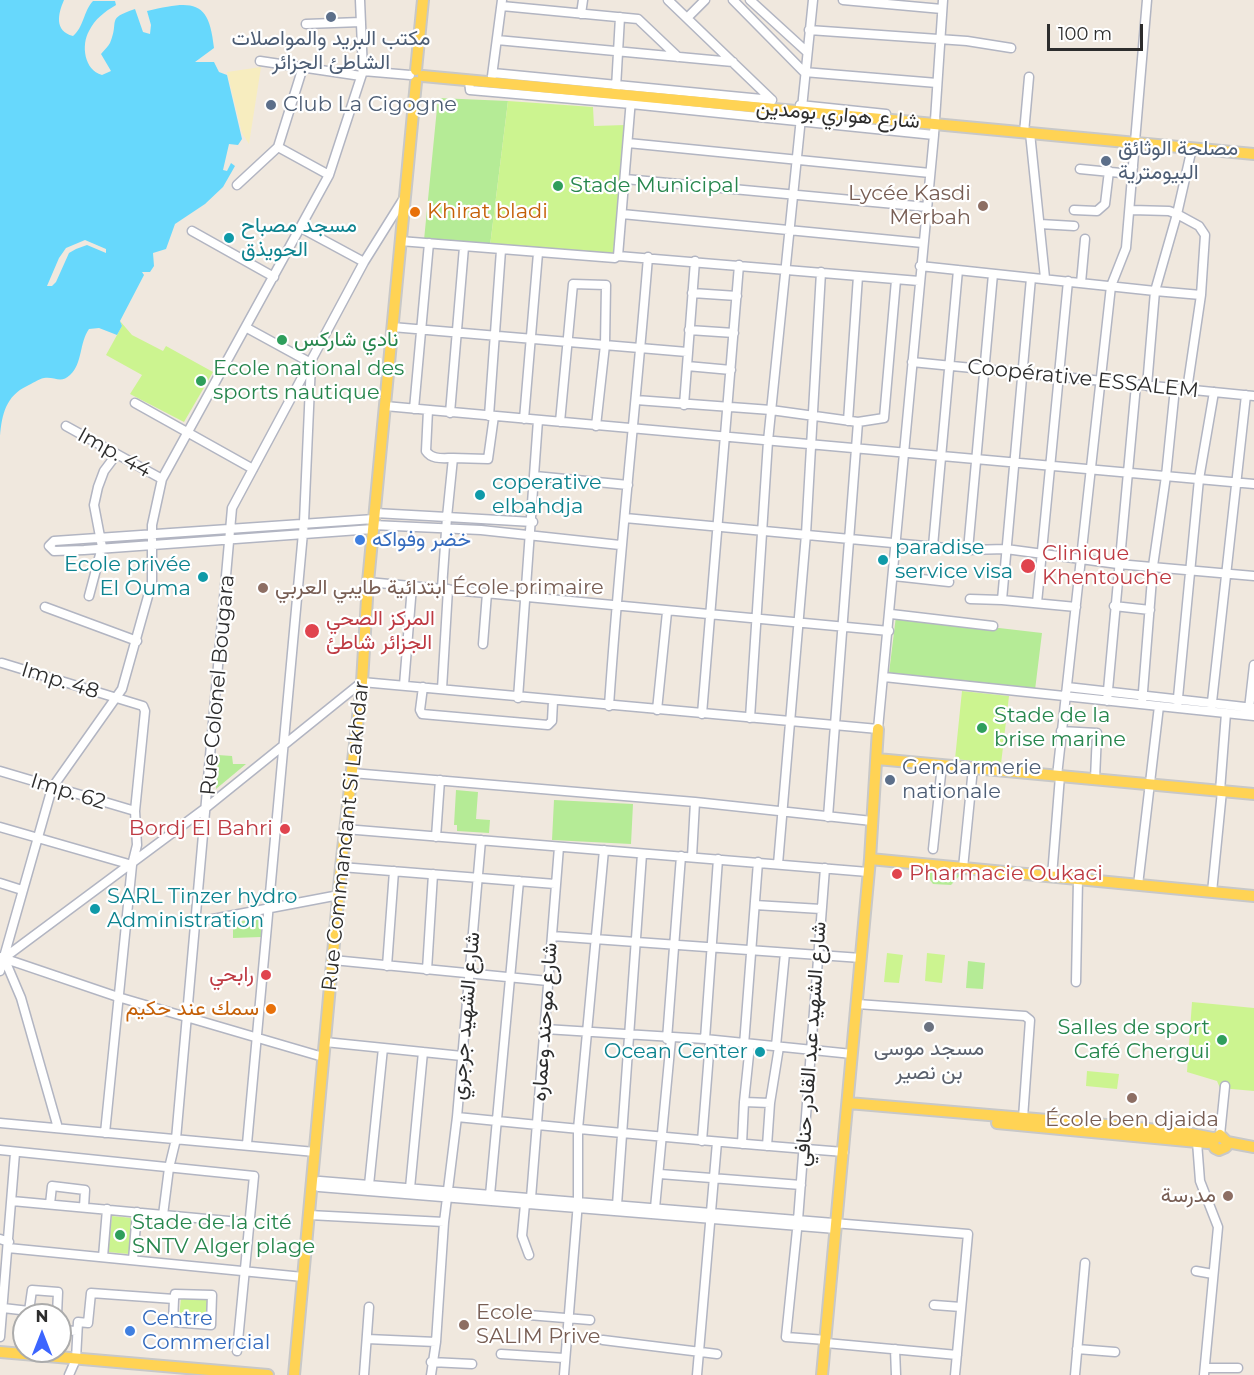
<!DOCTYPE html>
<meta charset="utf-8">
<style>
body{margin:0}
#map{position:relative;width:1254px;height:1375px;overflow:hidden;background:#f0e8de;font-family:Montserrat,sans-serif}
canvas{display:block}
.north{position:absolute;left:12px;top:1303px;width:60px;height:60px;box-sizing:border-box;background:#fff;border:2px solid #ababab;border-radius:50%;rotate:0deg;font-size:16px;font-weight:700;line-height:24px;text-align:center;color:#2d2d2d}
.north::after{content:'';display:block;margin:auto;width:21px;height:27px;background:#3c65ff;clip-path:polygon(50% 0,100% 100%,50% 72%,0 100%)}
.scale{position:absolute;left:1047px;top:24px;width:96px;height:27px;box-sizing:border-box;border:3px solid #2d2d2d;border-top:0;padding-left:8px;font-size:18px;line-height:21px;white-space:nowrap;color:#2d2d2d;-webkit-text-stroke:4px #fff;paint-order:stroke}
</style>
<div id="map">
<canvas width="1254" height="1375"></canvas>
<div class="north">N</div>
<div class="scale">100 m</div>
</div>
<script>
const ctx = document.querySelector('canvas').getContext('2d');
ctx.lineJoin = 'round';
function paint(path, color) { ctx.fillStyle = color; ctx.fill(path, 'evenodd'); }
function trace(path, color, width, dash) { ctx.strokeStyle = color; ctx.lineWidth = width; ctx.lineCap = dash ? 'butt' : 'round'; ctx.setLineDash(dash || []); ctx.stroke(path); }
function label(font, color, halo, rows, align = 'center') {
  ctx.font = font + ' Montserrat,Vazirmatn,sans-serif'; ctx.lineWidth = 4.5; ctx.setLineDash([]); ctx.textBaseline = 'middle'; ctx.strokeStyle = halo; ctx.fillStyle = color; for (const [text, x, y, turn = 0] of rows) {
    ctx.save(); ctx.translate(x, y); ctx.rotate((+turn || 0) * Math.PI / 180); ctx.textAlign = isNaN(turn) ? turn : align; if (halo) ctx.strokeText(text, 0, 0); ctx.fillText(text, 0, 0); ctx.restore();
  }
}
paint(new Path2D(`
 M438 98 508 101 490 246 424 240Z
 M896 616 1042 633 1035 690 889 673Z
 M218 755 232 756 233 764H246L216 789Z
 M456 790 478 792 476 819 490 820 489 833 457 831V825H454Z
 M554 800 633 804 631 844 552 840Z
 M922 869 963 872 951 885 933 884Z
 M262 917 261 937 233 938V923Z
 M968 961 985 963 983 989 966 988Z`), '#b5eb96');
paint(new Path2D(`
 M261 67 249 144 242 133 227 72Z`), '#f7edbf');
paint(new Path2D(`
 M508 101 593 107 594 126 625 125 613 256 490 246Z
 M120 321 132 335 163 351 166 346 213 372 184 422 130 394 142 375 106 355 122 326Z
 M962 691 1009 696 1001 764 955 759Z
 M887 953 903 955 899 983 884 982Z
 M927 953 945 955 942 983 925 981Z
 M1192 1002 1254 1008V1091L1220 1088 1217 1081 1187 1072Z
 M1087 1071 1119 1074 1117 1089 1086 1086Z
 M112 1216 132 1218 129 1254 108 1252Z
 M181 1298 208 1300 207 1320 179 1318Z`), '#ccf490');
paint(new Path2D(`
 M0 0H64C58 14 54 31 73 36 84 27 83 12 93 1H115L116 5C104 12 95 19 89 31 81 45 84 70 102 75L111 71 101 54C104 50 108 47 110 43 120 20 105 19 135 9L143 32 150 34 151 25 147 11C194 0 209 0 214 48L195 62H214L219 72 227 75 242 139 238 145 229 144 223 170 227 171 231 163 235 166 223 187 205 204 175 224 166 249 153 253 154 266 150 272H142L144 275 120 321 122 326 117 335 99 328 89 329C79 343 83 363 70 375 61 384 54 376 44 378 38 379 32 384 27 386 6 396 2 414 0 436Z`), '#67d8fc');
paint(new Path2D(`
 M85 240 106 249V253L87 245 76 249 69 253 56 282 52 286H47L59 258 66 248Z`), '#f0e8de');
const minor = new Path2D(`
 M668 0 772 100
 M733 0 804 72 937 83
 M750 0 807 52
 M843 0 942 9
 M502 6 638 19 678 57
 M581 14 583 0
 M687 18 705 0
 M306 24 361 22
 M809 30 967 41 1011 48
 M497 40 733 62
 M260 61 361 76
 M363 71 410 75
 M493 73 772 100
 M492 76 502 0
 M469 81 470 90 631 104 934 135
 M616 88 620 17
 M631 99 618 256 919 281
 M800 105 886 114
 M1024 133 1029 77
 M1030 133 1045 278
 M628 143 930 173
 M278 147 329 175
 M1080 169 1121 173 1133 167
 M625 179 927 207
 M237 185 278 147 303 67
 M1074 210 1097 211 1105 204 1109 171
 M622 214 923 243
 M1040 224 1074 226
 M301 228 364 262
 M192 231 274 277
 M400 241 615 258 618 256
 M920 266 1155 291 1177 214 1169 211 1131 210
 M1031 278 1002 600 1076 607
 M1081 283 1085 239
 M692 293 737 296
 M392 327 687 352
 M247 328 311 363 304 522 247 1144
 M689 330 734 333
 M912 362 1254 396
 M687 366 731 370
 M1147 386 1155 291 1201 295 1205 235 1199 226 1177 214 1192 148
 M1187 390 1201 295
 M636 400 771 410 858 422 884 418 896 280
 M135 403 253 469
 M684 405 695 261
 M385 406 1254 484
 M414 409 429 243
 M428 410 426 451C432 460 443 458 453 458
 M450 413 464 247
 M489 416 501 250
 M524 419 538 253
 M848 421 858 276
 M560 422 573 284 606 285 605 345 596 426
 M66 426 162 479
 M535 476 628 485
 M375 513 447 517 453 458 488 459 494 416
 M625 518 968 550 1006 549 1118 564 1254 576
 M373 525 481 530 620 545
 M373 529 84 550 54 551 49 546 54 541 374 519
 M933 546 958 270
 M968 550 993 274
 M894 576 949 582
 M368 582 889 631
 M442 588 447 517 533 522
 M89 596 102 547 94 505 98 487 104 471 116 455
 M970 599 1002 600
 M1037 603 1068 281
 M1114 606 1150 610
 M45 607 137 641
 M891 614 993 626
 M483 644 487 593
 M2 663 143 706 145 711 135 811 137 845 132 865 105 1133
 M884 677 1254 716
 M404 685 412 586
 M423 687 420 710 422 714 548 725 552 721 553 701
 M1067 687 1254 708
 M442 689 448 589
 M518 698 538 420
 M1107 701 1136 385
 M1142 704 1153 566 1166 476 1175 388
 M609 706C619 556 636 407 648 257
 M1177 708 1199 479 1214 392
 M1249 709 1254 665
 M657 710 667 612
 M1211 711 1246 395
 M702 714 739 265
 M750 718 768 441 813 0
 M1061 731 1097 733 1095 779
 M0 771 135 811
 M352 773 695 802 872 821
 M1057 776 1111 286 1126 248 1147 0
 M1220 791 1226 713
 M828 817 858 422
 M0 827 132 865
 M345 829 868 872
 M436 837 440 780
 M933 849 942 765
 M692 857 695 802
 M778 864 806 534 821 272
 M341 867 555 884
 M825 868 798 1220 786 1337 826 1340
 M963 868 973 768
 M1052 876 1060 776
 M0 883 22 890
 M1138 885 1159 706
 M1212 892 1222 791
 M755 905 821 909
 M197 922 339 895
 M552 936 861 958
 M0 957 118 997 323 1057
 M4 958 207 807 362 682 878 729 934 135 943 0
 M4 958 21 998 58 1128
 M333 960 548 981
 M387 966 394 871
 M427 970 433 874
 M0 971 52 788 122 689 152 582V525L162 479 329 175 363 71 360 0
 M1076 982 1078 879
 M857 1004 1025 1016 1030 1020 1023 1118
 M545 1029 705 1039 852 1054
 M667 1039 681 856
 M705 1039 718 859
 M325 1042 462 1056
 M744 1045 758 862
 M750 1045 744 1102 770 1103
 M776 1046 785 953
 M457 1117C586 1130 715 1142 844 1152
 M0 1123 315 1152
 M1220 1135 1225 1086
 M702 1141 710 1041
 M1197 1142 1200 1181 1218 1227 1204 1375
 M742 1144 744 1102
 M767 1146 770 1103 779 1047
 M0 1150 254 1176 237 1351
 M660 1174 801 1185
 M312 1183 320 1181 369 1185 968 1234 955 1375
 M312 1184 319 1187 836 1229
 M369 1185 383 1048
 M410 1188 423 1052
 M490 1195 519 881
 M531 1198 559 847
 M12 1201 250 1223
 M50 1204 52 1186 85 1190 84 1207
 M525 1204 522 1236 529 1255
 M617 1205 642 854
 M655 1208 671 1039
 M163 1215 169 1168 176 1139 232 508 364 262 404 198
 M309 1215 444 1222
 M0 1239 9 1242
 M8 1248 303 1277
 M103 1257 107 1209
 M133 1260 137 1212
 M1196 1271 1213 1274
 M934 1305 961 1307
 M3 1308 29 1311 32 1290 58 1292 57 1315
 M516 1314 590 1320
 M60 1330 77 1331
 M0 1337 15 1153
 M367 1339 436 1342
 M603 1340 717 1354
 M826 1343 957 1355
 M895 1349 896 1375
 M1077 1349 1115 1352
 M501 1354 564 1358
 M431 1362 472 1364
 M1205 1368H1238
 M69 1375 76 1359 78 1322 88 1323 91 1293 174 1299 173 1322 211 1325 212 1295 175 1294 174 1299
 M364 1375 369 1307
 M431 1375 436 1342 444 1222 457 1117 481 840
 M564 1375 578 1202V1129L604 850
 M697 1375 717 1142
 M1075 1375 1085 1263`);
const major = new Path2D(`
 M416 70 423 0
 M423 76 1254 154
 M877 759 1254 794
 M870 859 1254 896
 M848 1103 1118 1126 1187 1133 1213 1138
 M997 1123 1208 1143
 M1227 1142 1226 1147 1219 1150 1215 1148 1212 1141 1220 1135 1227 1142 1254 1147
 M0 1352 268 1375
 M294 1375 341 867 362 682 368 582 416 82
 M822 1375 870 859 878 729`);
trace(minor, '#b2b5c2', 11);
trace(major, '#c8c8c8', 14);
trace(minor, '#fff', 8);
trace(major, '#ffd354', 10);
for (const [x, y, r, color] of [
 [331,17,6,"#5c6f8a"],
 [271,105,6,"#5c6f8a"],
 [1106,161,6,"#5c6f8a"],
 [558,186,6,"#2e9e5b"],
 [983,206,6,"#8d6e63"],
 [415,212,6,"#e8710a"],
 [229,238,6,"#0f9aa8"],
 [282,340,6,"#2e9e5b"],
 [201,381,6,"#2e9e5b"],
 [480,495,6,"#0f9aa8"],
 [360,540,6,"#3f7fe0"],
 [883,560,6,"#0f9aa8"],
 [1028,566,8,"#e0444e"],
 [203,577,6,"#0f9aa8"],
 [263,588,6,"#8d6e63"],
 [312,631,8,"#e0444e"],
 [982,728,6,"#2e9e5b"],
 [890,780,6,"#5c6f8a"],
 [285,829,6,"#e0444e"],
 [897,874,6,"#e0444e"],
 [95,909,6,"#0f9aa8"],
 [266,975,6,"#e0444e"],
 [271,1009,6,"#e8710a"],
 [929,1027,6,"#6b7280"],
 [1222,1040,6,"#2e9e5b"],
 [760,1052,6,"#0f9aa8"],
 [1132,1098,6,"#8d6e63"],
 [1228,1196,6,"#8d6e63"],
 [120,1235,6,"#2e9e5b"],
 [464,1325,6,"#8d6e63"],
 [130,1331,6,"#3f7fe0"]
]) { const dot = new Path2D(); dot.arc(x, y, r, 0, 2 * Math.PI); ctx.fillStyle = color; ctx.fill(dot); trace(dot, '#fff', 2); }
label('21px', '#4e5e75', '#fff', [
 ["مكتب البريد والمواصلات",331,39,"center"],
 ["الشاطئ الجزائر",331,63,"center"],
 ["Club La Cigogne",283,105],
 ["مصلحة الوثائق",1118,149],
 ["البيومترية",1118,173],
 ["Gendarmerie",902,768],
 ["nationale",902,792]
], 'left');
label('21px', '#2d2d2d', '#fff', [
 ["شارع هواري بومدين",838,115,5],
 ["Coopérative ESSALEM",1083,379,6],
 ["Imp. 44",114,453,29],
 ["Imp. 48",60,681,17],
 ["Rue Colonel Bougara",218,685,-85],
 ["Imp. 62",68,792,17],
 ["Rue Commandant Si Lakhdar",346,836,-84],
 ["شارع الشهيد جرجري",466,1016,-85],
 ["شارع موحند وعماره",545,1022,-86],
 ["شارع الشهيد عبد القادر حنافي",811,1044,-86]
]);
label('21px', '#27864d', '#fff', [
 ["Stade Municipal",570,186],
 ["نادي شاركس",294,340],
 ["Ecole national des",213,369],
 ["sports nautique",213,393],
 ["Stade de la",994,716],
 ["brise marine",994,740],
 ["Salles de sport",1210,1028,"right"],
 ["Café Chergui",1210,1052,"right"],
 ["Stade de la cité",132,1223],
 ["SNTV Alger plage",132,1247]
], 'left');
label('21px', '#785e54', '#fff', [
 ["Lycée Kasdi",971,194],
 ["Merbah",971,218],
 ["ابتدائية طايبي العربي École primaire",275,588,"left"],
 ["École ben djaida",1132,1120,"center"],
 ["مدرسة",1216,1196],
 ["Ecole",476,1313,"left"],
 ["SALIM Prive",476,1337,"left"]
], 'right');
label('21px', '#c56008', '#fff', [
 ["Khirat bladi",427,212],
 ["سمك عند حكيم",259,1009,"right"]
], 'left');
label('21px', '#0d838f', '#fff', [
 ["مسجد مصباح",241,226],
 ["الحويذق",241,250],
 ["coperative",492,483],
 ["elbahdja",492,507],
 ["paradise",895,548],
 ["service visa",895,572],
 ["Ecole privée",191,565,"right"],
 ["El Ouma",191,589,"right"],
 ["SARL Tinzer hydro",107,897],
 ["Administration",107,921],
 ["Ocean Center",748,1052,"right"]
], 'left');
label('21px', '#366cbe', '#fff', [
 ["خضر وفواكه",372,540],
 ["Centre",142,1319],
 ["Commercial",142,1343]
], 'left');
label('21px', '#be3a42', '#fff', [
 ["Clinique",1042,554],
 ["Khentouche",1042,578],
 ["المركز الصحي",326,619],
 ["الجزائر شاطئ",326,643],
 ["Bordj El Bahri",273,829,"right"],
 ["Pharmacie Oukaci",909,874],
 ["رابحي",254,975,"right"]
], 'left');
label('21px', '#5b616d', '#fff', [
 ["مسجد موسى",929,1049],
 ["بن نصير",929,1073]
]);
</script>
